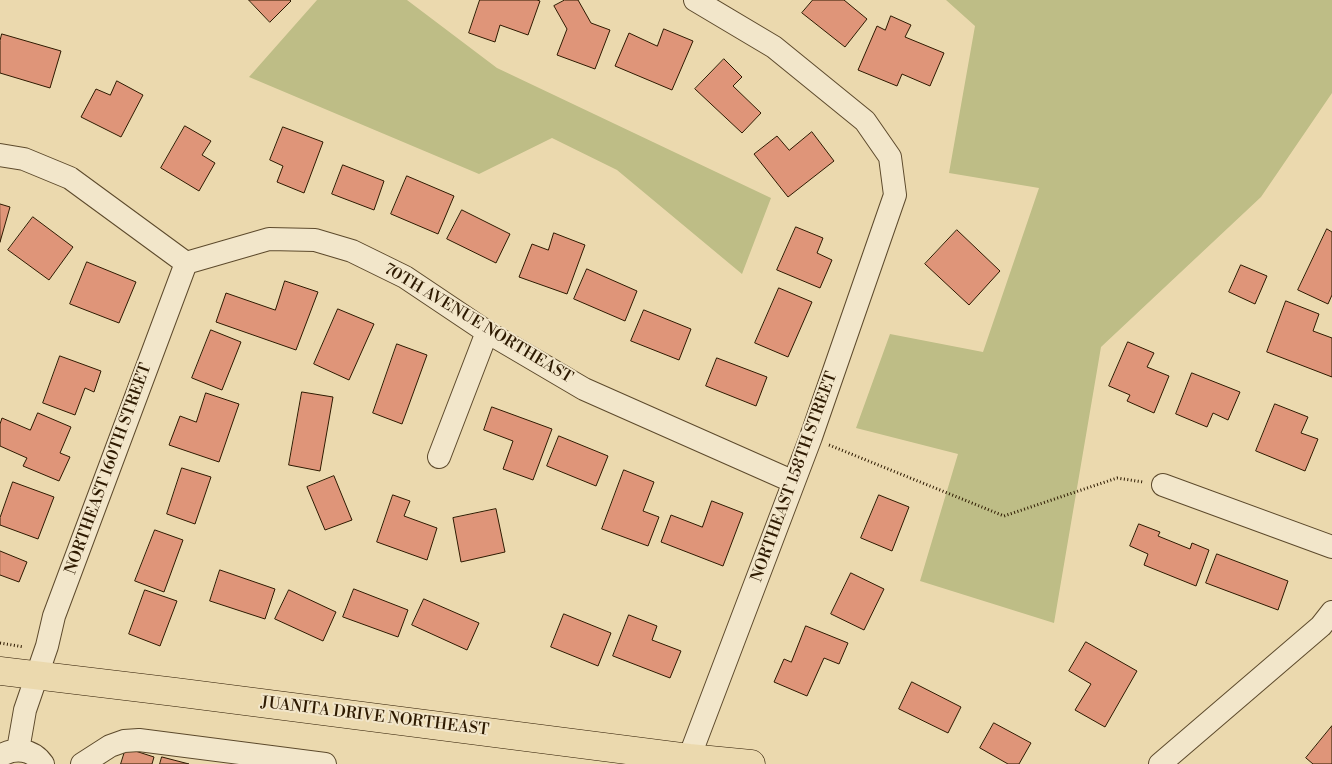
<!DOCTYPE html>
<style>
body{margin:0}
canvas{display:block;background:#ebd9ae}
</style>
<canvas width="1332" height="764"></canvas>
<script>
const ctx = document.querySelector('canvas').getContext('2d');
ctx.lineJoin = 'round';
function paint(path, color) { ctx.fillStyle = color; ctx.fill(path, 'evenodd'); }
function trace(path, color, width, dash) { ctx.strokeStyle = color; ctx.lineWidth = width; ctx.lineCap = dash ? 'butt' : 'round'; ctx.setLineDash(dash || []); ctx.stroke(path); }
function label(font, color, halo, rows, align = 'center') {
  ctx.font = font + ' "Libre Bodoni",serif'; ctx.lineWidth = 4; ctx.setLineDash([]); ctx.textBaseline = 'middle'; ctx.strokeStyle = halo; ctx.fillStyle = color; for (const [text, x, y, turn = 0] of rows) {
    ctx.save(); ctx.translate(x, y); ctx.rotate((+turn || 0) * Math.PI / 180); ctx.textAlign = isNaN(turn) ? turn : align; if (halo) ctx.strokeText(text, 0, 0); ctx.fillText(text, 0, 0); ctx.restore();
  }
}
paint(new Path2D(`
 M317 0H407L497 68 771 198 742 274 617 170 552 138 479 174 249 77Z
 M946 0H1332V93L1261 197 1101 347 1054 623 920 581 958 454 856 428 890 334 983 352 1039 188 949 173 975 26Z`), '#bebd86');
const building = new Path2D(`
 M249 0H290L291 1 270 22Z
 M480 0H537L540 1 528 35 500 25 495 42 469 33Z
 M565 0H578L591 23 610 30 595 69 557 55 567 29 554 6Z
 M813 0H844L867 19 845 47 802 13Z
 M891 16 911 25 905 37 944 53 930 86 902 74 897 86 858 70 877 26 885 30Z
 M664 29 693 41 672 90 615 66 629 33 657 46Z
 M2 34 61 51 50 88 0 73V41Z
 M724 59 742 77 733 86 761 113 742 133 695 89Z
 M117 81 143 95 121 137 81 117 96 89 110 95Z
 M185 126 211 141 202 155 215 163 199 191 161 168Z
 M283 127 323 142 304 193 277 182 283 166 270 160Z
 M812 132 834 161 788 197 754 154 777 136 789 150Z
 M343 165 384 181 374 210 332 194Z
 M407 176 454 196 438 234 391 214Z
 M0 204 10 207 0 242Z
 M462 210 510 234 496 263 447 239Z
 M33 217 73 247 49 280 8 250Z
 M796 227 823 238 817 253 832 260 820 288 777 270Z
 M1327 229 1332 232V295L1328 304 1298 290Z
 M957 230 1000 271 969 305 925 264Z
 M554 233 585 245 567 294 519 277 532 244 548 250Z
 M87 262 136 282 119 323 70 304Z
 M1241 265 1267 276 1255 304 1229 292Z
 M587 269 637 291 625 321 574 299Z
 M285 281 318 292 296 350 216 322 226 293 275 310Z
 M779 288 812 302 788 357 755 343Z
 M1286 301 1319 314 1313 331 1332 338V377L1267 352Z
 M338 309 374 324 349 380 314 364Z
 M644 310 691 329 679 360 631 341Z
 M211 330 241 342 222 390 192 378Z
 M1128 342 1154 353 1147 367 1169 376 1154 413 1127 401 1130 395 1109 386Z
 M397 344 427 355 402 424 373 413Z
 M60 356 101 371 94 392 85 388 75 415 43 403Z
 M717 358 767 377 756 406 706 386Z
 M1192 373 1240 392 1228 420 1213 413 1207 427 1176 414Z
 M302 392 333 397 320 471 289 465Z
 M206 393 239 404 219 462 169 445 180 416 196 422Z
 M1275 404 1308 417 1301 433 1318 439 1305 471 1256 451Z
 M492 407 552 429 533 480 503 469 513 441 484 430Z
 M38 413 71 427 60 453 70 457 59 481 23 466 27 458 0 446V424L2 418 30 430Z
 M559 436 608 456 596 486 547 466Z
 M182 468 211 477 195 524 167 514Z
 M624 470 654 482 643 511 659 517 648 546 602 529Z
 M334 476 352 520 325 530 307 487Z
 M13 482 54 497 38 539 0 525V518Z
 M393 495 410 501 404 516 437 528 427 560 377 542Z
 M879 495 909 507 892 551 861 538Z
 M712 501 743 513 723 566 661 542 671 515 702 527Z
 M496 509 505 552 461 562 453 518Z
 M1139 524 1160 532 1158 536 1190 549 1192 543 1209 550 1196 586 1144 565 1148 554 1130 546Z
 M155 530 183 540 164 592 135 581Z
 M0 551 27 562 19 582 0 575Z
 M1217 554 1288 581 1278 610 1206 583Z
 M220 570 275 589 265 619 210 601Z
 M851 573 884 589 864 630 831 614Z
 M354 589 408 610 398 637 343 617Z
 M145 590 177 601 160 646 129 634Z
 M289 590 336 612 323 641 275 619Z
 M424 599 479 623 467 650 412 625Z
 M564 614 611 633 598 666 551 647Z
 M629 615 657 626 652 640 681 651 670 678 613 656Z
 M806 626 848 643 839 664 824 658 807 696 774 682 784 659 791 662Z
 M1086 642 1137 671 1105 727 1075 710 1091 684 1069 671Z
 M912 682 961 707 948 733 899 709Z
 M994 723 1031 743 1019 764H1008L980 748Z
 M1332 726V764H1313L1306 758Z
 M126 748 154 757 152 764H121Z
 M162 757 189 764H160Z`);
paint(building, '#df9579');
trace(building, '#2e1a01', 1);
const minor = new Path2D(`
 M0 155 24 159 70 178 186 263 269 239 315 240 352 251 405 277 487 332 584 389 794 482
 M439 457 487 332
 M1163 485 1332 547
 M18 750 25 710 47 646 54 616 186 263
 M0 756C15 747 33 749 43 764
 M689 758 811 437 895 195 890 157 865 121 774 47 695 0
 M82 764 110 746 124 741 139 740 325 764
 M1160 764 1321 626 1332 612`);
const major = new Path2D(`
 M0 671 175 692 689 758 751 764`);
trace(minor, '#5d4a2c', 24);
trace(major, '#2e1a01', 29);
trace(new Path2D(`
 M829 445 1004 516 1117 478 1143 482
 M0 643 24 647`), '#2e1a01', 3, [1, 2.5]);
trace(minor, '#f2e6ca', 22);
trace(major, '#ebd9ae', 28);
label('16px', '#2e1a01', '#f2e6ca', [
 ["70TH AVENUE NORTHEAST",478,324,31],
 ["NORTHEAST 160TH STREET",109,469,-70],
 ["NORTHEAST 158TH STREET",795,477,-70],
 ["JUANITA DRIVE NORTHEAST",375,717,7]
]);
</script>
